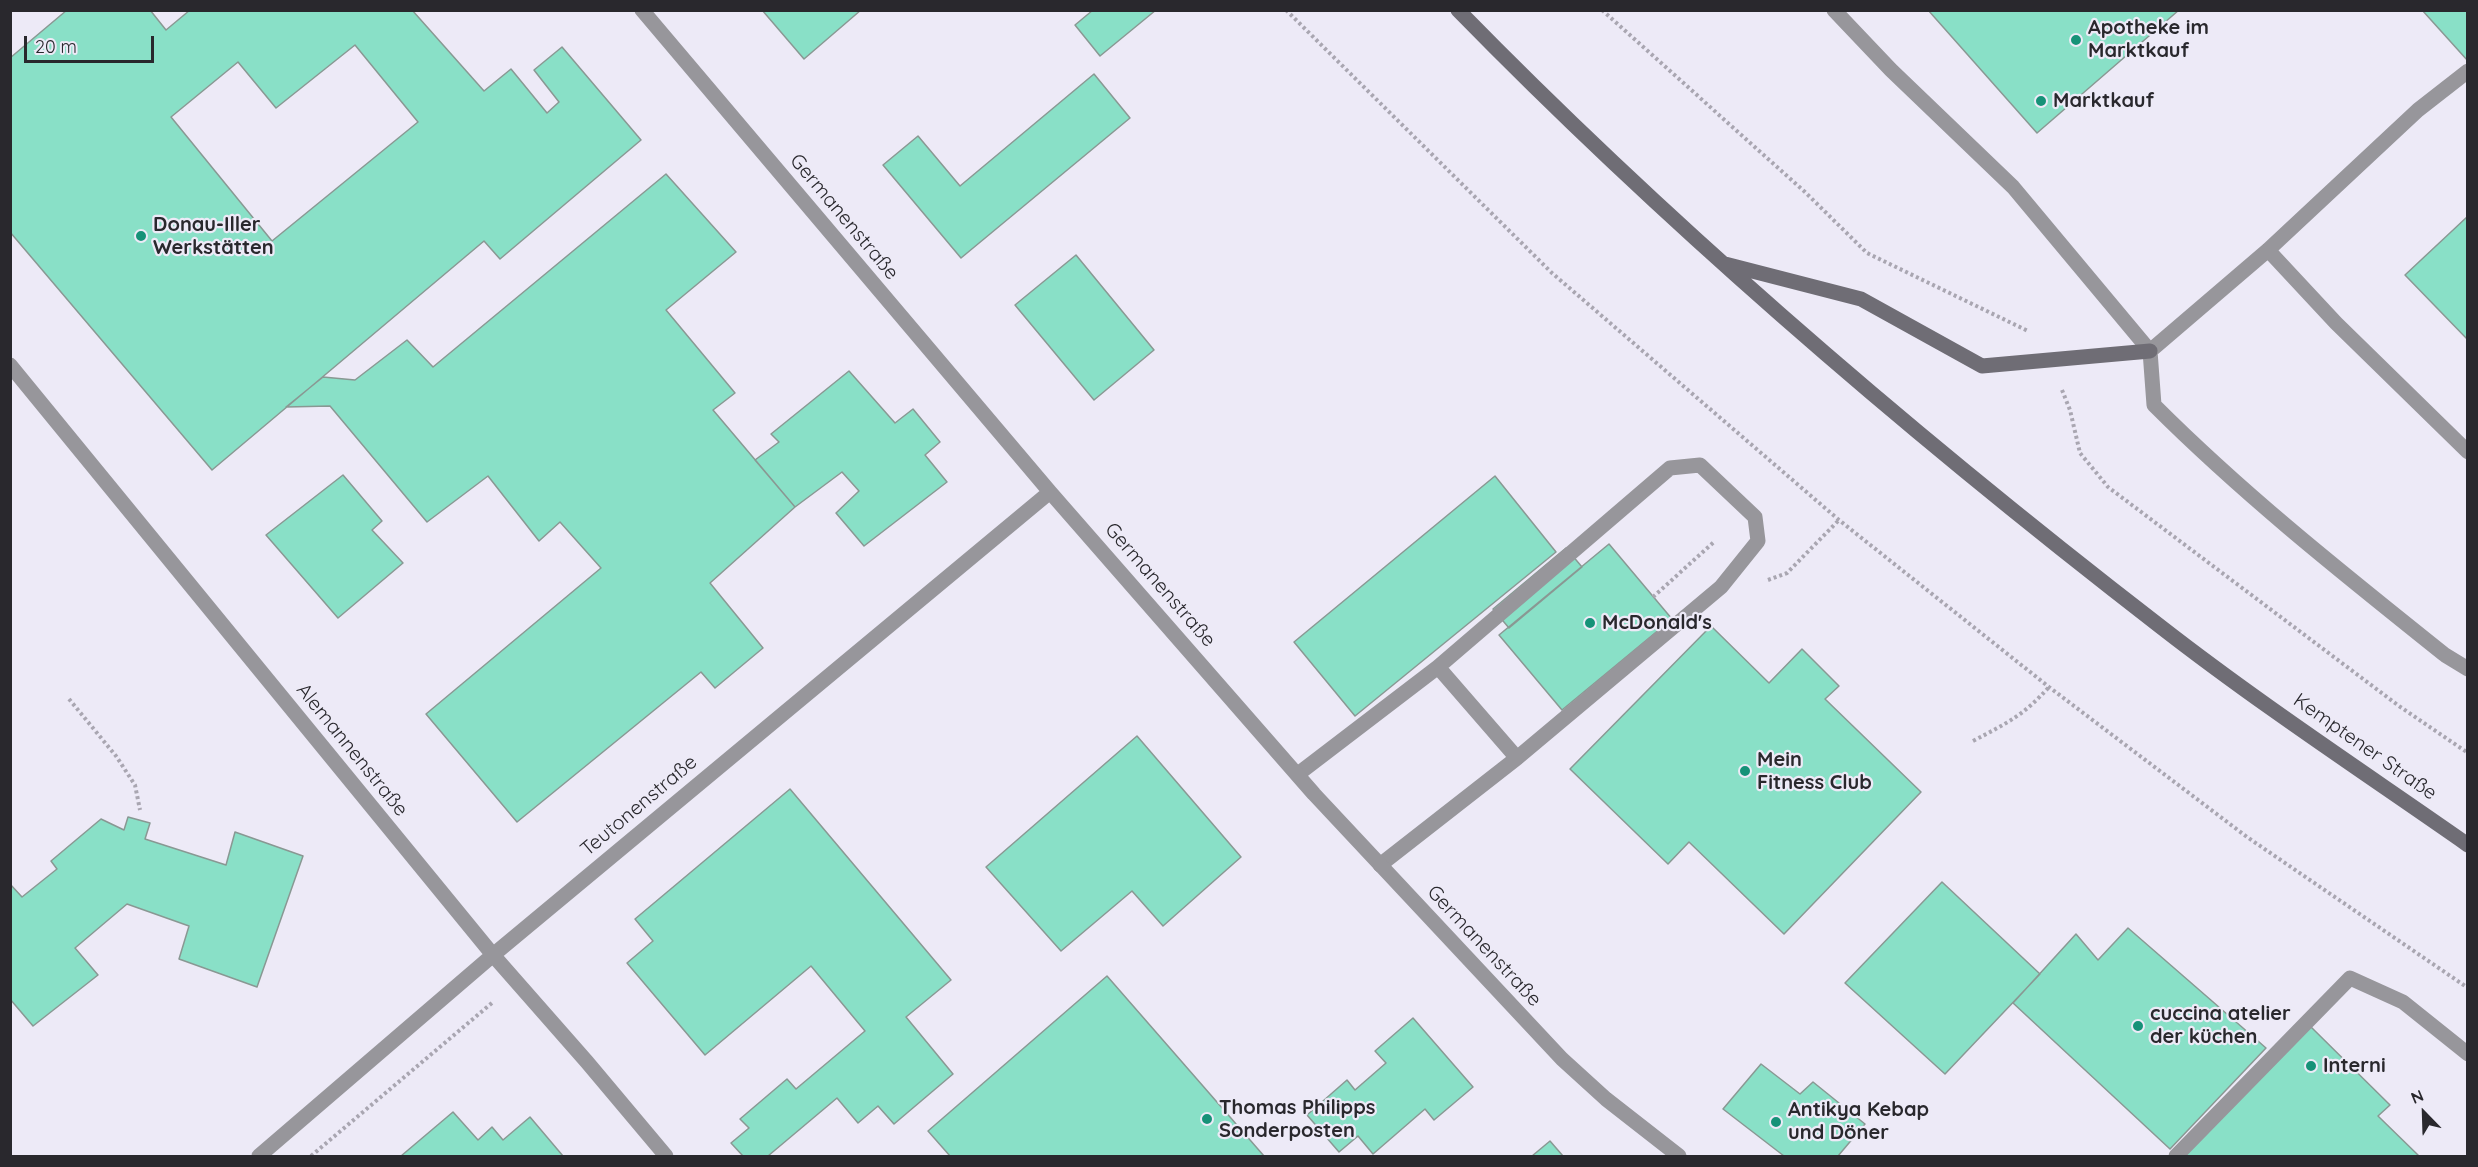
<!DOCTYPE html>
<meta charset="utf-8">
<style>
body{margin:0}
#map{position:relative;width:2478px;height:1167px;overflow:hidden;background:#edeaf7;font-family:Quicksand,sans-serif}
canvas{display:block}
.frame{position:absolute;inset:0;border:12px solid #29282d;pointer-events:none}
.north{position:absolute;left:2394px;top:1083px;width:60px;height:60px;-webkit-text-stroke:4px #edeaf7;paint-order:stroke;rotate:337deg;font-size:16px;font-weight:700;line-height:24px;text-align:center;color:#29282d}
.north::after{content:'';display:block;margin:auto;width:21px;height:27px;background:#29282d;clip-path:polygon(50% 0,100% 100%,50% 72%,0 100%)}
.scale{position:absolute;left:24px;top:36px;width:130px;height:27px;box-sizing:border-box;border:3px solid #29282d;border-top:0;padding-left:8px;font-size:18px;line-height:21px;white-space:nowrap;color:#29282d;-webkit-text-stroke:4px #edeaf7;paint-order:stroke}
</style>
<div id="map">
<canvas width="2478" height="1167"></canvas>
<div class="frame"></div>
<div class="north">N</div>
<div class="scale">20 m</div>
</div>
<script>
const ctx = document.querySelector('canvas').getContext('2d');
ctx.lineJoin = 'round';
function paint(path, color) { ctx.fillStyle = color; ctx.fill(path, 'evenodd'); }
function trace(path, color, width, dash) { ctx.strokeStyle = color; ctx.lineWidth = width; ctx.lineCap = dash ? 'butt' : 'round'; ctx.setLineDash(dash || []); ctx.stroke(path); }
function label(font, color, halo, rows, align = 'center') {
  ctx.font = font + ' Quicksand,sans-serif'; ctx.lineWidth = 4.5; ctx.setLineDash([]); ctx.textBaseline = 'middle'; ctx.strokeStyle = halo; ctx.fillStyle = color; for (const [text, x, y, turn = 0] of rows) {
    ctx.save(); ctx.translate(x, y); ctx.rotate((+turn || 0) * Math.PI / 180); ctx.textAlign = isNaN(turn) ? turn : align; if (halo) ctx.strokeText(text, 0, 0); ctx.fillText(text, 0, 0); ctx.restore();
  }
}
const building = new Path2D(`
 M67 10H150L166 30 190 10H412L484 91 511 69 547 113 559 102 534 70 562 47 641 140 500 259 484 241 212 470 10 232V58ZM355 45 418 122 272 241 171 117 238 62 276 108Z
 M762 10H861L804 59Z
 M1093 10H1156L1100 56 1075 25Z
 M1928 10H2179L2037 133Z
 M2422 10H2468V61Z
 M1094 74 1130 118 961 258 883 165 918 136 960 186Z
 M666 174 736 252 666 310 735 393 713 410 795 507 710 583 763 648 715 688 701 672 517 822 426 714 601 568 560 522 539 541 488 476 427 522 330 406 286 407 323 377 355 380 407 340 433 367Z
 M2468 216V340L2405 275Z
 M1076 255 1154 350 1094 400 1015 305Z
 M849 371 895 423 913 409 940 442 925 455 947 482 864 546 836 513 859 491 842 472 795 507 755 460 779 442 771 434Z
 M343 475 382 521 372 530 403 563 338 618 266 535Z
 M1495 476 1556 552 1355 716 1294 642Z
 M1609 544 1672 619 1562 710 1499 635Z
 M1566 548 1582 567 1509 628 1493 609Z
 M1711 626 1769 683 1802 649 1839 686 1825 699 1921 792 1784 934 1689 842 1668 864 1570 769Z
 M1137 736 1241 857 1163 926 1132 891 1061 951 986 867Z
 M790 789 951 980 906 1017 953 1074 894 1124 878 1106 858 1123 837 1098 768 1156H743L731 1143 749 1128 740 1119 787 1079 796 1089 865 1031 811 966 705 1055 627 963 653 941 635 919Z
 M128 817 150 823 145 839 226 865 235 832 303 856 257 987 179 959 189 926 127 904 75 948 98 975 33 1026 10 999V884L22 897 57 869 51 861 101 819 124 830Z
 M1942 882 2040 974 1945 1074 1845 983Z
 M2128 928 2266 1048 2170 1149 2013 1003 2076 934 2098 960Z
 M1107 976 1264 1156H950L928 1131Z
 M1413 1018 1473 1087 1434 1120 1425 1109 1373 1154 1358 1136 1339 1152 1307 1115 1347 1080 1355 1090 1386 1063 1375 1051Z
 M2310 1026 2390 1105 2378 1116 2419 1156H2182Z
 M1761 1064 1800 1094 1813 1082 1865 1124 1838 1156H1784L1723 1109Z
 M453 1112 478 1140 492 1127 503 1140 530 1117 563 1156H401Z
 M1550 1141 1563 1156H1532Z`);
paint(building, '#89e0c7');
trace(building, '#899893', 1.5);
trace(new Path2D(`
 M1286 10 1552 273 1839 520 2049 687 2247 837 2468 988
 M1602 10 1805 192 1867 253 2028 331
 M2062 390 2070 410 2080 453 2108 487 2399 706 2468 753
 M1768 580 1787 573 1839 520
 M1653 597 1715 541
 M69 699 116 756 135 785 140 810
 M1973 741C2007 723 2023 716 2049 687
 M311 1156 493 1002`), '#a9a6b1', 4, [3, 3]);
trace(new Path2D(`
 M1834 10 1891 70 2013 187 2150 351 2154 405C2245 496 2345 575 2445 655L2468 669
 M2268 250 2336 323 2468 452
 M2150 351 2268 250 2418 110 2468 71
 M1438 667 1670 468 1700 465 1755 517 1758 541 1721 587 1517 758
 M1298 774 1438 667 1517 758 1380 865
 M2176 1156 2350 978 2403 1002 2468 1054`), '#97969b', 15);
trace(new Path2D(`
 M642 10 1050 492 1314 794 1562 1059 1606 1099 1679 1156
 M10 365 493 955 587 1062 666 1156
 M259 1156 493 955 1050 492`), '#97969b', 15);
trace(new Path2D(`
 M1458 10C1676 233 1915 437 2161 627 2260 704 2365 773 2468 845
 M1725 264 1861 299 1982 366 2150 351`), '#6f6d75', 15);
for (const [x, y, r, color] of [
 [2076,40,6,"#169278"],
 [2041,101,6,"#169278"],
 [141,236,6,"#169278"],
 [1590,623,6,"#169278"],
 [1745,771,6,"#169278"],
 [2138,1026,6,"#169278"],
 [2311,1066,6,"#169278"],
 [1207,1119,6,"#169278"],
 [1776,1122,6,"#169278"]
]) { const dot = new Path2D(); dot.arc(x, y, r, 0, 2 * Math.PI); ctx.fillStyle = color; ctx.fill(dot); trace(dot, '#edeaf7', 2); }
label('bold 20px', '#29282d', '#edeaf7', [
 ["Apotheke im",2088,28],
 ["Marktkauf",2088,51],
 ["Marktkauf",2053,101],
 ["Donau-Iller",153,225],
 ["Werkstätten",153,248],
 ["McDonald's",1602,623],
 ["Mein",1757,760],
 ["Fitness Club",1757,783],
 ["cuccina atelier",2150,1014],
 ["der küchen",2150,1037],
 ["Interni",2323,1066],
 ["Thomas Philipps",1219,1108],
 ["Sonderposten",1219,1131],
 ["Antikya Kebap",1788,1110],
 ["und Döner",1788,1133]
], 'left');
label('20px', '#29282d', '#edeaf7', [
 ["Germanenstraße",844,217,50],
 ["Germanenstraße",1160,585,49],
 ["Kemptener Straße",2365,747,35],
 ["Alemannenstraße",352,750,51],
 ["Teutonenstraße",639,806,-40],
 ["Germanenstraße",1484,946,47]
]);
</script>
